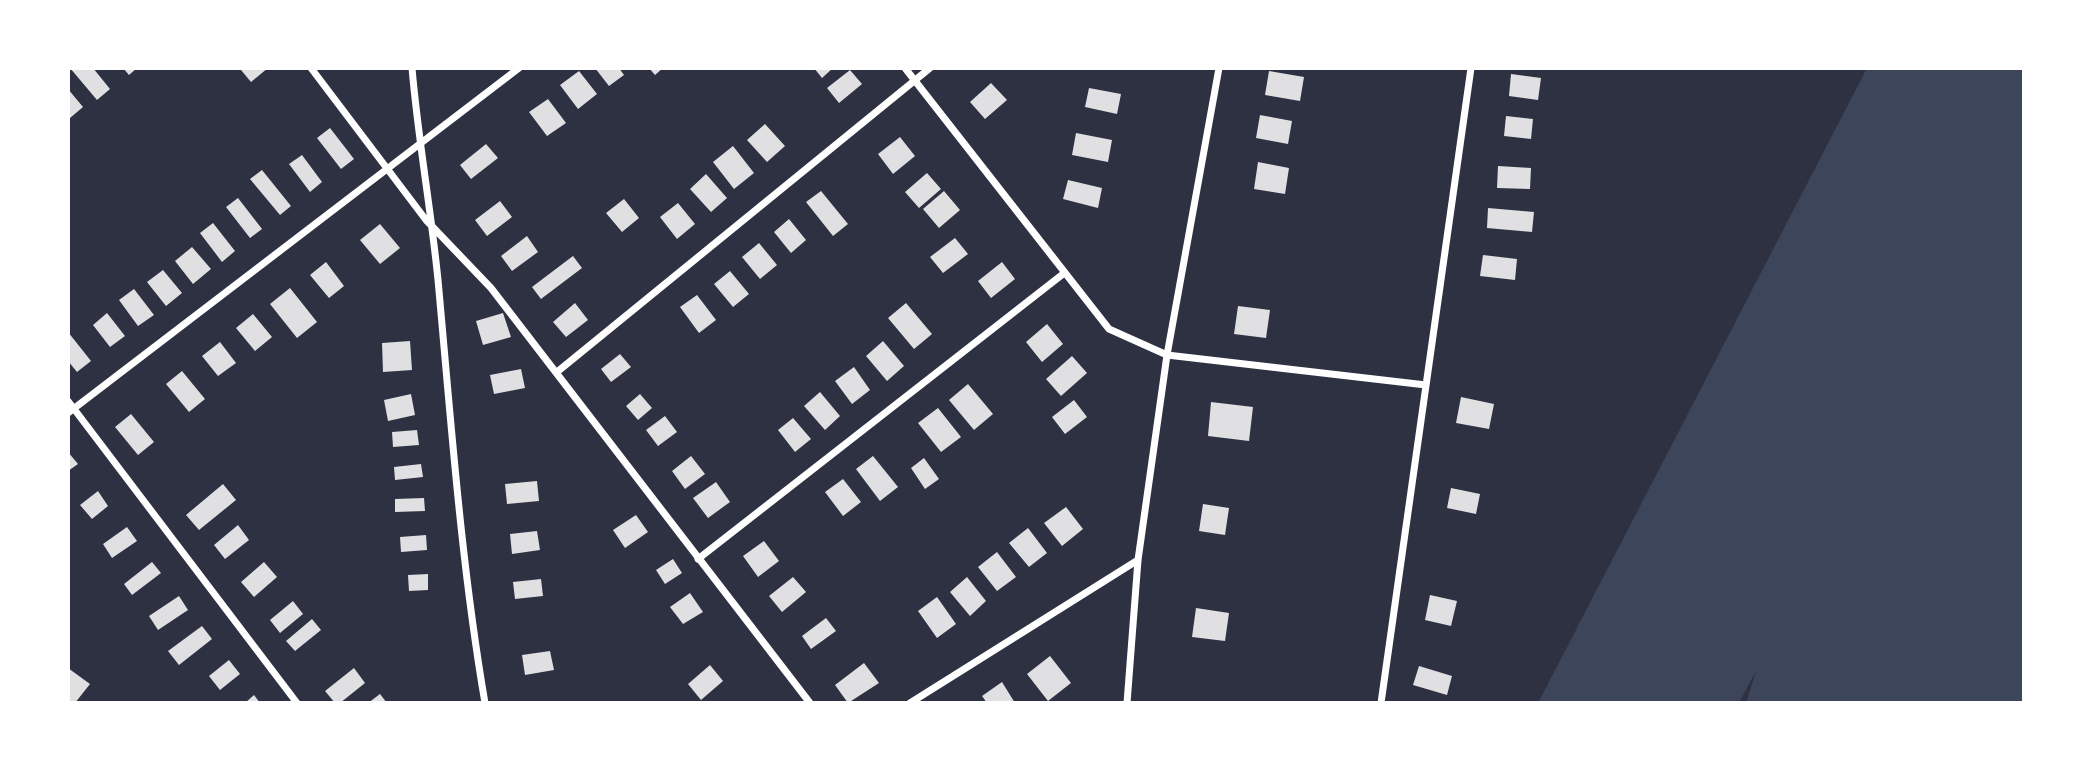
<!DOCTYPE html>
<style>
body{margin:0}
#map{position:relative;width:2092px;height:771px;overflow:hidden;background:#2d3142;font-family:"Work Sans",sans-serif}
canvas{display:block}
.frame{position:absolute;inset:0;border:70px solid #fff;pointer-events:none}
</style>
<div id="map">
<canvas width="2092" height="771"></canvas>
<div class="frame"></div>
</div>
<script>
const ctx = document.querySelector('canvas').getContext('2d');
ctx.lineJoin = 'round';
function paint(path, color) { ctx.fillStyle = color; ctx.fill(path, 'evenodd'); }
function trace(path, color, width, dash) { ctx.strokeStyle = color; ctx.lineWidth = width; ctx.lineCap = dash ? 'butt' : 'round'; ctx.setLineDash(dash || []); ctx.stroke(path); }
paint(new Path2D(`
 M1867 68H2024V703H1746L1756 671 1739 703H1538Z`), '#3c4559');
paint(new Path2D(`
 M70 68H93L110 89 97 100Z
 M123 68H137L129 75Z
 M243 68H268L251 82 241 70Z
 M595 68H619L624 75 609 86Z
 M649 68H663L655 75Z
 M814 68H833L822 78Z
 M850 70 862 84 839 103 827 88Z
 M579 71 597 94 578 109 560 85Z
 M1269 71 1304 77 1300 101 1265 95Z
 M1511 74 1541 78 1538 100 1509 96Z
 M991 83 1007 100 985 119 970 102Z
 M1089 88 1121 94 1117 114 1085 107Z
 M68 89 83 107 70 118 68 116Z
 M548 99 566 123 547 136 529 112Z
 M1260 115 1292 121 1288 144 1256 138Z
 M1506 116 1533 119 1531 139 1504 136Z
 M765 124 785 146 767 162 747 140Z
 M330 128 354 159 341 169 317 138Z
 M1076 133 1112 140 1108 162 1072 155Z
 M900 137 915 156 893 174 878 154Z
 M486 144 498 158 471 179 460 165Z
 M733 146 754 173 734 189 713 162Z
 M302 155 322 182 310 192 289 164Z
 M1258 162 1289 168 1285 194 1254 189Z
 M1498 166 1531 168 1530 189 1497 188Z
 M262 170 291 206 280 215 250 179Z
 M927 173 941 189 919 208 905 192Z
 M706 174 727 198 711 212 690 189Z
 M1068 180 1102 188 1098 208 1063 199Z
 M821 191 848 224 833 236 806 202Z
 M944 191 960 210 939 228 923 209Z
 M238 198 262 229 250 238 226 207Z
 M624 199 639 218 622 232 606 213Z
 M500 201 512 217 487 236 475 220Z
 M678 203 695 224 677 239 660 217Z
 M1488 208 1534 212 1532 232 1487 228Z
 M789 219 806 240 791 253 774 232Z
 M213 223 235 251 222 262 200 233Z
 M380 224 400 248 380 264 360 240Z
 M527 236 538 252 512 271 501 256Z
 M955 238 968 254 943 273 930 257Z
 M759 243 777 265 760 279 742 257Z
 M192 247 211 269 193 284 175 261Z
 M1483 255 1517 259 1515 280 1480 276Z
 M573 256 582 268 541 299 532 287Z
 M326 262 344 286 329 298 310 275Z
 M1002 262 1015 279 991 298 978 281Z
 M163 270 182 293 166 306 147 282Z
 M730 271 749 294 733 307 714 284Z
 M290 288 317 322 297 338 270 304Z
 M134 289 154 315 138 326 119 300Z
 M697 295 716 320 699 333 680 307Z
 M575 303 588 320 566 337 553 322Z
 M906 303 932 334 914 349 888 318Z
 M1238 306 1270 310 1266 338 1234 334Z
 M107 313 125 336 110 347 93 325Z
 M503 313 511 337 483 345 476 321Z
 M253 314 272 337 255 351 236 328Z
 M1047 324 1063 344 1042 362 1026 342Z
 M68 332 91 361 77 372 68 361Z
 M410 341 412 370 383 372 382 343Z
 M883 341 904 366 887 381 866 356Z
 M220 342 236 363 218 376 202 356Z
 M620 354 631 367 611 382 601 369Z
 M1072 356 1087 373 1061 396 1046 379Z
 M854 367 870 390 852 404 835 381Z
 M521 369 525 388 494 394 490 375Z
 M182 371 205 399 189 412 166 384Z
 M968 384 993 414 974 430 949 400Z
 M820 392 840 416 825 430 804 406Z
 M411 394 415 415 388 421 384 400Z
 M640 394 652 408 638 420 626 406Z
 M1461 397 1494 404 1489 429 1456 423Z
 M1074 400 1087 417 1065 434 1052 417Z
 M1211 402 1253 407 1249 441 1208 436Z
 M938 408 961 437 941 452 918 423Z
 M131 414 154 442 138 455 115 427Z
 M665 416 677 432 658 446 646 430Z
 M793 418 811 439 795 452 778 430Z
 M417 430 419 445 393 447 392 432Z
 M68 452 78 464 68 471Z
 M691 456 705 474 685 489 672 471Z
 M873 456 898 487 880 501 856 469Z
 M924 458 939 479 925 489 911 468Z
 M421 464 423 477 395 480 394 467Z
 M843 479 861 502 843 516 825 492Z
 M537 481 539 501 507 504 505 484Z
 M716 482 730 502 708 518 693 498Z
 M223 484 236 500 199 530 186 515Z
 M1451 488 1480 494 1476 514 1447 508Z
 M98 491 108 506 92 519 80 505Z
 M424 498 425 511 395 512V499Z
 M1203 504 1229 508 1225 535 1199 531Z
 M1066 507 1083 529 1062 546 1044 523Z
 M636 515 648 532 625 548 613 530Z
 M238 525 249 540 225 559 214 545Z
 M127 527 137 541 112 558 103 544Z
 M1028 528 1047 553 1029 567 1009 543Z
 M537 531 540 550 512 554 510 534Z
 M426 535 427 550 401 552 400 537Z
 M764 541 779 561 758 577 743 556Z
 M997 552 1016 577 997 591 978 567Z
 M673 559 682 573 665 584 656 570Z
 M152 562 161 573 132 595 124 584Z
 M264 562 277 577 254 597 241 582Z
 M428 574V590L409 591 408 575Z
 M793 577 806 592 782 612 769 596Z
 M967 577 986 601 970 616 950 592Z
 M541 579 543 596 515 599 513 582Z
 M690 593 703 612 683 624 670 607Z
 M1430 595 1457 601 1451 626 1425 620Z
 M179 596 188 610 158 630 149 616Z
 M937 597 956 624 937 638 918 611Z
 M293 601 303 614 280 633 270 620Z
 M1196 608 1229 613 1225 641 1192 637Z
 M826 618 836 631 811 649 802 636Z
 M312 619 321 630 295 651 286 641Z
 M202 626 212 639 179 665 168 651Z
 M550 651 554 670 525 675 522 655Z
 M1050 656 1071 683 1048 701 1027 674Z
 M229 660 240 674 220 690 209 676Z
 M864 663 879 683 848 703 835 685Z
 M710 665 723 681 701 700 688 684Z
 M1419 666 1452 676 1447 695 1413 685Z
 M68 668 90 684 75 703H68Z
 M354 668 365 683 340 703H335L325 691Z
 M1002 682 1015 703H987L982 696Z
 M380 694 387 703H368Z
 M254 695 260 703H245Z`), '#e0e0e3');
trace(new Path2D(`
 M311 68 426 220 491 288 810 703
 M412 68C418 139 431 209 438 280 451 421 461 563 485 703
 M905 68 1109 329 1167 355 1426 385
 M557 372 930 68
 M68 401 297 703
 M68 413 519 68
 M698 559 1063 274
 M910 703 1138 560
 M1127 703 1138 560 1167 355 1219 68
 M1381 703 1471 68`), '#fff', 7);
</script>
